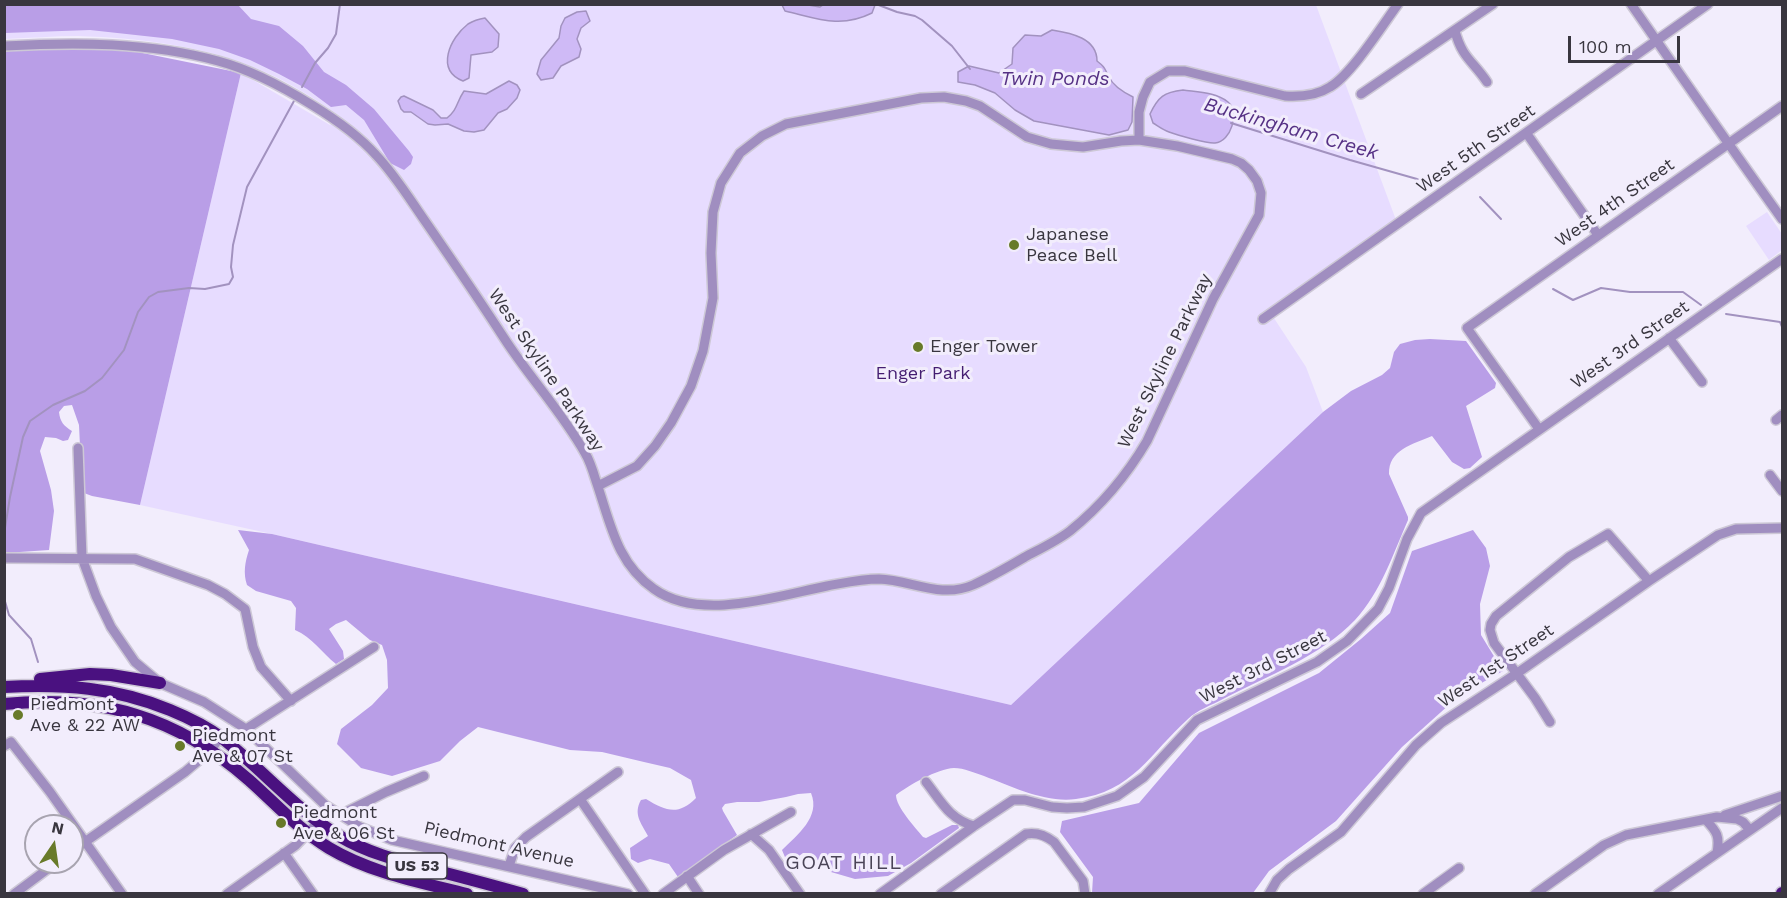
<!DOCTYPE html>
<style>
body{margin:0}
#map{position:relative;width:1787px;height:898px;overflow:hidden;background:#f2edfc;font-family:"Work Sans",sans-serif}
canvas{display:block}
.frame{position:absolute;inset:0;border:6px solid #39363f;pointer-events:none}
.north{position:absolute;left:24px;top:814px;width:60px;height:60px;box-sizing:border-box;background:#f2edfc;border:2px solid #a8a4b0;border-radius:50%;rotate:13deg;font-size:16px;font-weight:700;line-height:24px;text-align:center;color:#39363f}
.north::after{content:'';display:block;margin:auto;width:21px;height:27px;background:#687a29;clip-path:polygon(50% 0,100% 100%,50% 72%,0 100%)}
.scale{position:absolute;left:1568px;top:36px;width:112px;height:27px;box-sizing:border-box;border:3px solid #39363f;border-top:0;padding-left:8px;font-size:18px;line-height:21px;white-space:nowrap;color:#39363f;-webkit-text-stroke:4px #f2edfc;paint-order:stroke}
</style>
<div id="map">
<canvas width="1787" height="898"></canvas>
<div class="frame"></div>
<div class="north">N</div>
<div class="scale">100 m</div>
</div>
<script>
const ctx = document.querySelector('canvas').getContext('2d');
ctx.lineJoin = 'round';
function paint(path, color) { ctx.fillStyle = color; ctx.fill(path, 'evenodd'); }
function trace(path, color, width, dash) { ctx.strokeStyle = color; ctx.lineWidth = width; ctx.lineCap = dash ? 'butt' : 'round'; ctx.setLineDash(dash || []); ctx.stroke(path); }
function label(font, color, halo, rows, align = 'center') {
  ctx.font = font + ' "Work Sans",sans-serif'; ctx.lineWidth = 6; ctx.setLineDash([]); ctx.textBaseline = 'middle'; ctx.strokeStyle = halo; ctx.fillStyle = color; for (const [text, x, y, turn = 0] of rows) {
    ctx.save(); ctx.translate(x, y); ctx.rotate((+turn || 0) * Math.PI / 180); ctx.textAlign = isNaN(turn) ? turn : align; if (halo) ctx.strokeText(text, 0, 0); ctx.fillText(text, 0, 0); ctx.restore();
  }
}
paint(new Path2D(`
 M4 5H1316L1396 220 1268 309 1306 367 1323 412 1011 705 272 534 140 505 241 73 330 125 338 115C315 99 292 84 267 73 209 46 141 38 78 36 54 36 29 38 5 39Z
 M1767 212 1782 234V250L1769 260 1746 226Z`), '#e7dcff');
paint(new Path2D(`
 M4 5H238L251 19 279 26 303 46 324 72 346 85 374 109 409 151 413 157 411 164 404 170 390 163 364 120 346 105 331 107 307 89 279 74 250 60 219 49 172 39 90 30 5 33Z
 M118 48 241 73 140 505 92 496 84 493 82 488 79 425 72 405 64 406 59 412C60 422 64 426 72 431L68 440 63 441 56 438 45 437 40 451 51 490 54 511 49 550 5 553V49Z
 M1430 339 1466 341 1496 383 1495 388 1466 406 1482 457 1470 468 1464 469 1452 462 1432 436C1413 444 1388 450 1389 474L1408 517V520C1393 554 1381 592 1355 620 1321 656 1267 676 1223 699 1212 705 1197 710 1188 719 1150 753 1133 792 1076 799 1045 803 1013 787 984 776 975 773 964 768 954 768 937 769 909 785 896 795 896 807 915 827 923 837L926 838 952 825H958L959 828 911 863 888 876 855 879 831 872 809 853H803L791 862H787L782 850C797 835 821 817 811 793L798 794 786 797 759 802H737L725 804 722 808 723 811 737 835 678 877 669 864 650 859 638 863 631 859 630 848 648 836C641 823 633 814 641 800L646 799C666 811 678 816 696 798L691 780 670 768 644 762 602 752 570 750 478 727 460 741 440 761 392 776 361 768 337 744 341 729 372 705 388 688 387 660 382 645 370 640 346 620 336 624 329 629 343 651 344 659 336 664C322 653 312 637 295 630L296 608 291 601 256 591 247 585C243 573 245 562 249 550L238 530 272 534 1011 705 1323 412 1351 391 1382 375 1390 368 1394 352 1400 344 1415 340Z
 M1473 530 1486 548 1490 566 1480 604 1481 635 1503 671 1460 695 1402 747 1336 821 1269 871 1253 893H1092L1093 877 1060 832 1062 821 1139 803 1199 733 1319 673 1361 639 1390 613 1412 551Z`), '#b99ee7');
const water = new Path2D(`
 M823 5V4L875 5 872 13C840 29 816 18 785 11L782 5H808L820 7Z
 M586 11 590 21 581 28 577 39 581 49 579 57 561 66 553 78 541 80 537 74 541 60 559 38 561 26 565 18 577 12Z
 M485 18 499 34 498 47 492 52 471 55 469 78 463 81C435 70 450 38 468 24 473 21 479 19 485 18Z
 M1052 30C1071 33 1097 38 1097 61 1106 68 1104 68 1109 77 1113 86 1125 93 1133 97L1132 122 1128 130 1109 135 1034 121 1015 110 995 93 975 85 958 82V72L969 66 999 73 1012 64 1013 48 1025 35 1041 36Z
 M509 81 517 85 520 90 517 98 507 109 498 113 484 130 474 132 464 131 448 124 435 125 428 124 411 112H404L401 109 398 101 401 97 404 96 433 110 441 118H447C458 109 456 103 464 91L486 94Z
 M1183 90C1197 92 1216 92 1228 102 1240 112 1231 142 1215 143 1208 144 1177 135 1169 132 1163 130 1158 126 1153 123L1150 114C1158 97 1164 92 1183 90Z`);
paint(water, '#cfbaf6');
trace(water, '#a292bf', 1.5);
trace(new Path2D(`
 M876 4 897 12 915 16 922 20 952 46 970 69
 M302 87 315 63 328 48 336 34 340 4
 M1231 123 1350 160 1417 179 1439 181
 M1480 197 1501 219
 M1553 289 1573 300 1601 288 1630 292H1683L1701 305
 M1726 314 1780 322 1782 327
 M4 534 10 497 23 437 30 421 53 405 85 391 102 378 124 350 138 312 149 297 158 292 189 288 205 289 229 284 233 277 231 267 233 245 247 187 294 101
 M4 598 9 615 31 639 38 662`), '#a292bf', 2);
const minor = new Path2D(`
 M1631 4C1681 76 1731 148 1782 219
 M1455 31C1462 58 1473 61 1487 82
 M4 46C76 42 149 42 218 61 252 70 283 87 312 105 335 119 358 135 376 155 395 175 409 198 425 221 452 260 478 298 504 338 529 377 562 412 585 453 590 461 593 471 596 481 610 521 616 563 654 589 700 622 777 596 827 586 844 583 861 579 879 579 911 580 941 599 973 585 991 577 1008 567 1025 557 1040 549 1057 541 1070 531 1101 506 1127 475 1147 441L1213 299 1259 215 1261 193 1257 181 1249 170 1241 163 1232 159 1177 146 1139 140 1121 141 1083 147 1051 144 1027 137 980 106 966 101 944 97 921 98 786 124 762 136 740 153 721 183 713 212 711 253 713 298 703 351 691 386 671 423 655 446 637 466 598 486
 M1361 94 1493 4
 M1527 134 1598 235
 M1139 140V112L1143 97 1150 82 1168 71H1185L1285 96C1301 97 1316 96 1330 87 1351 75 1382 26 1398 4
 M1263 319 1708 4
 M1669 338 1702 382
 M1776 420 1782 415
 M1539 429 1467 328 1782 106
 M78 448 82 558 96 596 111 627 135 662 160 683 204 702 246 729 325 805 360 827 392 840 628 894
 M1770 475 1782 491
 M4 558 135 559 208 585 225 594 245 609 253 647 261 667 291 701
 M1550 722 1535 698 1494 643 1490 630 1491 624 1496 616 1569 557 1608 534 1649 581
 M246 729 374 647
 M4 746 11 742 50 792 122 894
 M926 782C941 801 949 819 974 826
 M580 799 645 894
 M340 815 386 792 424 776
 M1725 815 1782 796
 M1706 820C1717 832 1720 836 1717 853
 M751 834 769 850 800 894
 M72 851 185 772 211 750 220 737
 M284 853 313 894
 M509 866 515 848 526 837 618 772
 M687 876 699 894
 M14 894 57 862
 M227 894 296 845 318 822
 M663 894 724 850 791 812
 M880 894 974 826 1013 800H1025L1052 807 1067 808 1084 807 1117 796 1144 777 1197 720 1317 662 1347 641 1378 609 1389 588 1407 539 1421 513 1782 259
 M941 894 1026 834C1037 832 1045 835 1054 842L1083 881 1085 894
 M1269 894 1277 880 1289 869 1341 832 1416 745 1441 723 1516 674 1649 581 1718 535 1736 529 1782 528
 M1423 894 1459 868
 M1535 894 1604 845 1626 835 1717 817 1737 819 1743 822 1750 830
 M1658 894 1782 808`);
const highway = new Path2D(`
 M40 679 90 674 111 675 160 683
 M4 687C64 684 114 687 170 710 187 717 206 726 222 738 262 769 297 811 341 837 368 853 400 861 430 869 461 877 492 885 523 894
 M4 704C101 695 176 716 249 780 275 803 299 830 329 848 371 873 420 882 467 894
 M1782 894V893`);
trace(minor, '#cdc8d6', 12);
trace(highway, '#cdc8d6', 15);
trace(minor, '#a08ec0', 9);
trace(highway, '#4a1180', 12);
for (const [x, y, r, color] of [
 [1014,245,6,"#687a29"],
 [918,347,6,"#687a29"],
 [18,715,6,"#687a29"],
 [180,746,6,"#687a29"],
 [281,823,6,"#687a29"]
]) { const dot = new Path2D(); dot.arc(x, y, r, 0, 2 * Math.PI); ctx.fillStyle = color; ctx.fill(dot); trace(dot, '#f2edfc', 2); }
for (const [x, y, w] of [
 [417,866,60]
]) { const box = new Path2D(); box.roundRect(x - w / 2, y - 13, w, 26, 4.5); ctx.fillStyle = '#f2edfc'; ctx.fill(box); trace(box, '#39363f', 1.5); }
label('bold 16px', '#39363f', null, [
 ["US 53",417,866]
]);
label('18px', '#39363f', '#f2edfc', [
 ["West 5th Street",1476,149,-35],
 ["West 4th Street",1615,203,-35],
 ["West 3rd Street",1630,345,-35],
 ["West Skyline Parkway",1165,361,-64],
 ["West Skyline Parkway",546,370,56],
 ["West 1st Street",1496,666,-34],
 ["West 3rd Street",1263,667,-27],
 ["Piedmont Avenue",499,845,13]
]);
label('18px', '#39363f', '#f2edfc', [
 ["Japanese",1026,235],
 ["Peace Bell",1026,256],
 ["Enger Tower",930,347],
 ["Piedmont",30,705],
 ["Ave & 22 AW",30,726],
 ["Piedmont",192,736],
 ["Ave & 07 St",192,757],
 ["Piedmont",293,813],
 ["Ave & 06 St",293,834]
], 'left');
label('18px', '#441d71', '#f2edfc', [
 ["Enger Park",923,374]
]);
label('italic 20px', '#563185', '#f2edfc', [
 ["Twin Ponds",1055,79],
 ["Buckingham Creek",1291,129,16]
]);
ctx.letterSpacing = '1.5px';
label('20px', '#4a4457', '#f2edfc', [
 ["GOAT HILL",844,863]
]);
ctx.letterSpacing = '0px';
</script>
